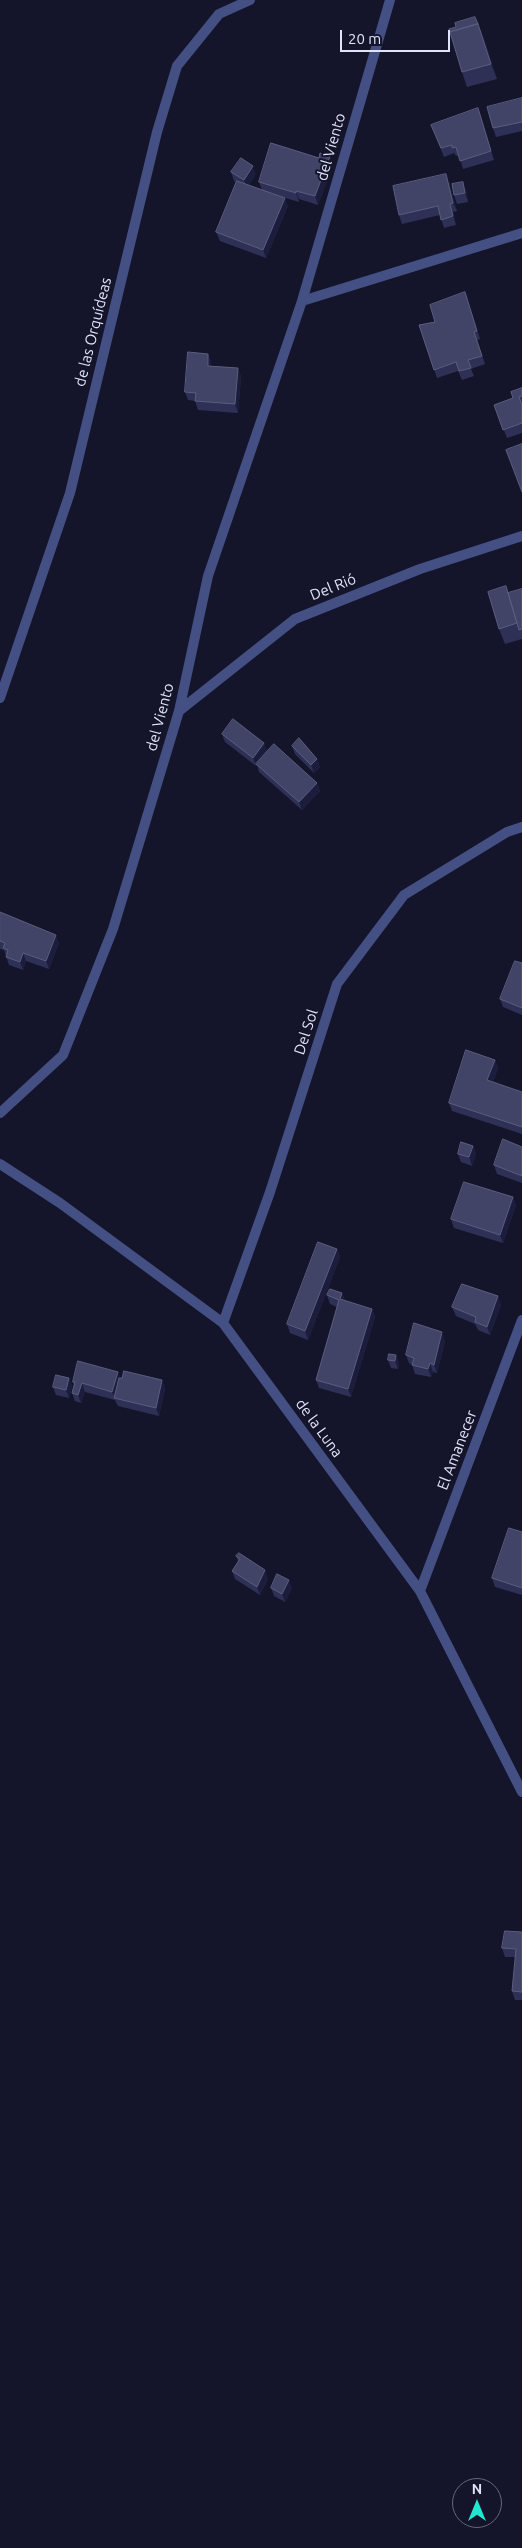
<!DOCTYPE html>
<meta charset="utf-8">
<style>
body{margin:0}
#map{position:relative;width:522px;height:2548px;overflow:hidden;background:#14152a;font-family:Ubuntu,sans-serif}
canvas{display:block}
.north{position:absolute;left:452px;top:2478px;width:50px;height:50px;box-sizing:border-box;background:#14152a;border:1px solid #66677e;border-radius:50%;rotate:0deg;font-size:14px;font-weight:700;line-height:20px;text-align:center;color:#e0e3fc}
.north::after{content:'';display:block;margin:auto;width:18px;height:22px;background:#20e8d0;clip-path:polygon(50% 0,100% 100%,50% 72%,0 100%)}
.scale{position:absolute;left:340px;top:30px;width:110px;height:22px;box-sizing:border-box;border:2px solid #e0e3fc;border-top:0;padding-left:6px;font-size:15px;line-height:18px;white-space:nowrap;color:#e0e3fc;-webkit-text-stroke:4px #14152a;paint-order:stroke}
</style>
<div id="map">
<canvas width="522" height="2548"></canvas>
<div class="north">N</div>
<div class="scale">20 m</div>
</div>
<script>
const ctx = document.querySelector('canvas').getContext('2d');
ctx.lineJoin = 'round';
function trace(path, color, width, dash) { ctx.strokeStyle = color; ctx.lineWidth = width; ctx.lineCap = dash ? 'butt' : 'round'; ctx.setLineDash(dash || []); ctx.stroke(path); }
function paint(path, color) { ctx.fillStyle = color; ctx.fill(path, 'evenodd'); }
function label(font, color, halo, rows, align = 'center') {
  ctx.font = font + ' Ubuntu,sans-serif'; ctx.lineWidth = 4; ctx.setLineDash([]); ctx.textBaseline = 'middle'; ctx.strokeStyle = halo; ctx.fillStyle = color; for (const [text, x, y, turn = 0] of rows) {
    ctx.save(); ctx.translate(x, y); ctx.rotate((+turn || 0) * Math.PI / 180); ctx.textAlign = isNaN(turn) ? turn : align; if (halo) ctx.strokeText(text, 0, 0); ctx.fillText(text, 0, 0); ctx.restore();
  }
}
trace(new Path2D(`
 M302 301 522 233
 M0 698 70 493 157 132 177 66 219 14 250 0
 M179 711 295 619 420 569 522 536
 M0 1113 63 1055 113 929 179 711 208 576 302 301 390 0
 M0 1164 60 1203 223 1323 420 1591 522 1792
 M223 1323 270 1192 337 984 404 895 507 832 522 827
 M420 1591 522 1320`), '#445084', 10);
paint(new Path2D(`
 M478 24 484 39 497 79 467 87 462 72Z
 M522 98V131L496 137 493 128Z
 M481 117 494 160 463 169 459 155 456 156 454 153 444 157 431 125Z
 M330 156 333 165 318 205 299 199V202L279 196 288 206 266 258 220 241 216 232 236 182 234 181 231 172 256 174 249 185 262 190 259 182 319 158Z
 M449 182 457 211 453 212 456 225 444 228 440 215 402 224 399 215Z
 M466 190 468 202 457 204 454 195Z
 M468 301 480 339 477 340 485 364 471 369 474 376 462 380 458 371 437 378 419 325 435 322Z
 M208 354 211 362V366L238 368 241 377 238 413 198 410 195 401 188 400 185 392Z
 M522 388V433L507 438 494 405 513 398Z
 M522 589V639L505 644 499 629 508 593Z
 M222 734 264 743 267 752 317 783 320 791 302 810 259 772 257 765 256 766 225 742Z
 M292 746 317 759 320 767 314 773 295 754Z
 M0 912 59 943 49 969 26 961 23 970 9 965 4 950 0 949Z
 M522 963V1015L503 1007 500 999Z
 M495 1060 498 1068 493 1082 522 1092V1134L452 1111 449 1103Z
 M473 1146 476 1154 472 1166 461 1162 458 1154Z
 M522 1147V1183L497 1174 494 1165Z
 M513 1197 516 1205 503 1243 454 1228 451 1219Z
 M337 1249 340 1257 308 1340 290 1333 287 1324Z
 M342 1293 345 1301 372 1309 375 1317 351 1397 319 1388 316 1380 337 1307 330 1304 327 1295Z
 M501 1305 490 1335 478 1330 475 1324 456 1316 452 1307Z
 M445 1341 437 1373 433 1372 431 1377 415 1374 412 1365 409 1363 406 1355Z
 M396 1355 399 1363 398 1369 391 1368 388 1360Z
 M69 1378 72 1386 69 1398 56 1395 53 1387Z
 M120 1378 162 1380 165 1389 159 1416 118 1406 115 1400 85 1392 81 1403 75 1401 72 1393 74 1385 73 1382Z
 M522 1532V1595L495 1587 492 1578Z
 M236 1556 268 1579 260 1595 235 1579 232 1571 238 1562Z
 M271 1588H292L285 1602 274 1596Z
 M522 1932V2000H515L512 1991 515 1957H505L502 1948Z`), '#2f3056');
paint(new Path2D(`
 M478 24 484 39 497 79 491 64Z
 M478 108 481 117 494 160 491 151Z
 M330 156 333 165 318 205 315 196Z
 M253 166 256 174 247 188 244 180Z
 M446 174 449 182 457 211 453 203Z
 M463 182 466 190 468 202 465 193Z
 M296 191 299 199V202L296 193Z
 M285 198 288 206 266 258 263 250Z
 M450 204 453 212 456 225 453 216Z
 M208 354 211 362V374L208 366Z
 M238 368 241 377 238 413 235 404Z
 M264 743 267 752 256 766 253 758Z
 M317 759 320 767 314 773 311 765Z
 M317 783 320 791 302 810 299 802Z
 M56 935 59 943 49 969 46 961Z
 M23 953 26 961 23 970 20 962Z
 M495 1060 498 1068 491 1089 487 1080Z
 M473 1146 476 1154 472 1166 469 1157Z
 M513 1197 516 1205 503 1243 500 1235Z
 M337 1249 340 1257 308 1340 305 1331Z
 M342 1293 345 1301 340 1299Z
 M498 1296 501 1305 490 1335 487 1327Z
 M372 1309 375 1317 351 1397 348 1389Z
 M442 1332 445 1341 437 1373 434 1365Z
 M396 1355 399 1363 398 1369 395 1361Z
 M430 1363 433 1372 431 1377 428 1369Z
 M118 1372 121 1380 115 1398 112 1392Z
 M69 1378 72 1386 69 1398 66 1390Z
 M162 1380 165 1389 159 1416 156 1408Z
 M82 1383 85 1392 81 1403 78 1395Z
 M265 1570 268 1579 260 1595 257 1587Z
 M289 1580 292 1588 285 1602 282 1594Z`), '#1c1d3d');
const building = new Path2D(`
 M475 17 478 24 450 32 449 29 456 27 455 23Z
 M478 24 491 64 462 72 450 32Z
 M522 98V122L493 128 487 107Z
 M478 108 491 151 460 161 456 147 452 148V145L441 148 431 125Z
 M271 143 319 158 320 153 330 156 315 196 296 191V193L259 182Z
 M241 158 253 166 244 180 231 172Z
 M446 174 453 203 450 204 453 216 441 220 438 206 399 215 393 186Z
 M237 181 285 198 263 250 216 232Z
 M463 182 465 193 454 195 452 184Z
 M465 292 477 331 474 332 482 356 468 360 471 368 459 371 456 362 434 370 419 325 435 322 430 305Z
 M188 352 208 354V366L238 368 235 404 195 401 196 393 185 392Z
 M522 388V396L519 397 522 405V423L503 430 494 405 513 398 511 392Z
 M522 444V492L506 450Z
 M506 586 517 623 499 629 488 592Z
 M522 589V629L519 630 508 593Z
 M233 719 264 743 253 758 222 734Z
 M299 738 317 759 311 765 292 746Z
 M274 744 317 783 299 802 256 764Z
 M0 912 56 935 46 961 23 953 20 962 6 957 8 950 3 948 5 943 0 941Z
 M515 961 522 963V1008L500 999Z
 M466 1050 495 1060 487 1080 522 1092V1127L449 1103Z
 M503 1139 522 1147V1176L494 1165Z
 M461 1142 473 1146 469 1157 458 1154Z
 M464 1182 513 1197 500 1235 451 1219Z
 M318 1242 337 1249 305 1331 287 1324Z
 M462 1284 498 1296 487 1327 475 1322 476 1317 452 1307Z
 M330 1289 342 1293 340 1299 372 1309 348 1389 316 1380 339 1300 327 1295Z
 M414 1323 442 1332 434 1365 430 1363 428 1369 412 1365 414 1358 406 1355Z
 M389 1354 396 1355 395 1361 388 1360Z
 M78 1361 118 1372 112 1392 82 1383 78 1395 72 1393 75 1382H73Z
 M124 1371 162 1380 156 1408 114 1398 119 1378H122Z
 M56 1375 69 1378 66 1390 53 1387Z
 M509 1528 522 1532V1588L492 1578Z
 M239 1553 265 1570 257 1587 232 1571 240 1559 236 1556Z
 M277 1574 289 1580 282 1594 271 1588Z
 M505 1931 522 1932V1992L512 1991 516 1949 502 1948Z`);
paint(building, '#424467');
trace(building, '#5b5d7f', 1);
label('15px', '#e0e3fc', '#14152a', [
 ["del Viento",331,147,-74],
 ["de las Orquídeas",93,332,-76],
 ["Del Rió",333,587,-22],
 ["del Viento",160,717,-75],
 ["Del Sol",306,1032,-72],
 ["de la Luna",319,1428,54],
 ["El Amanecer",457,1450,-69]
]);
</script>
